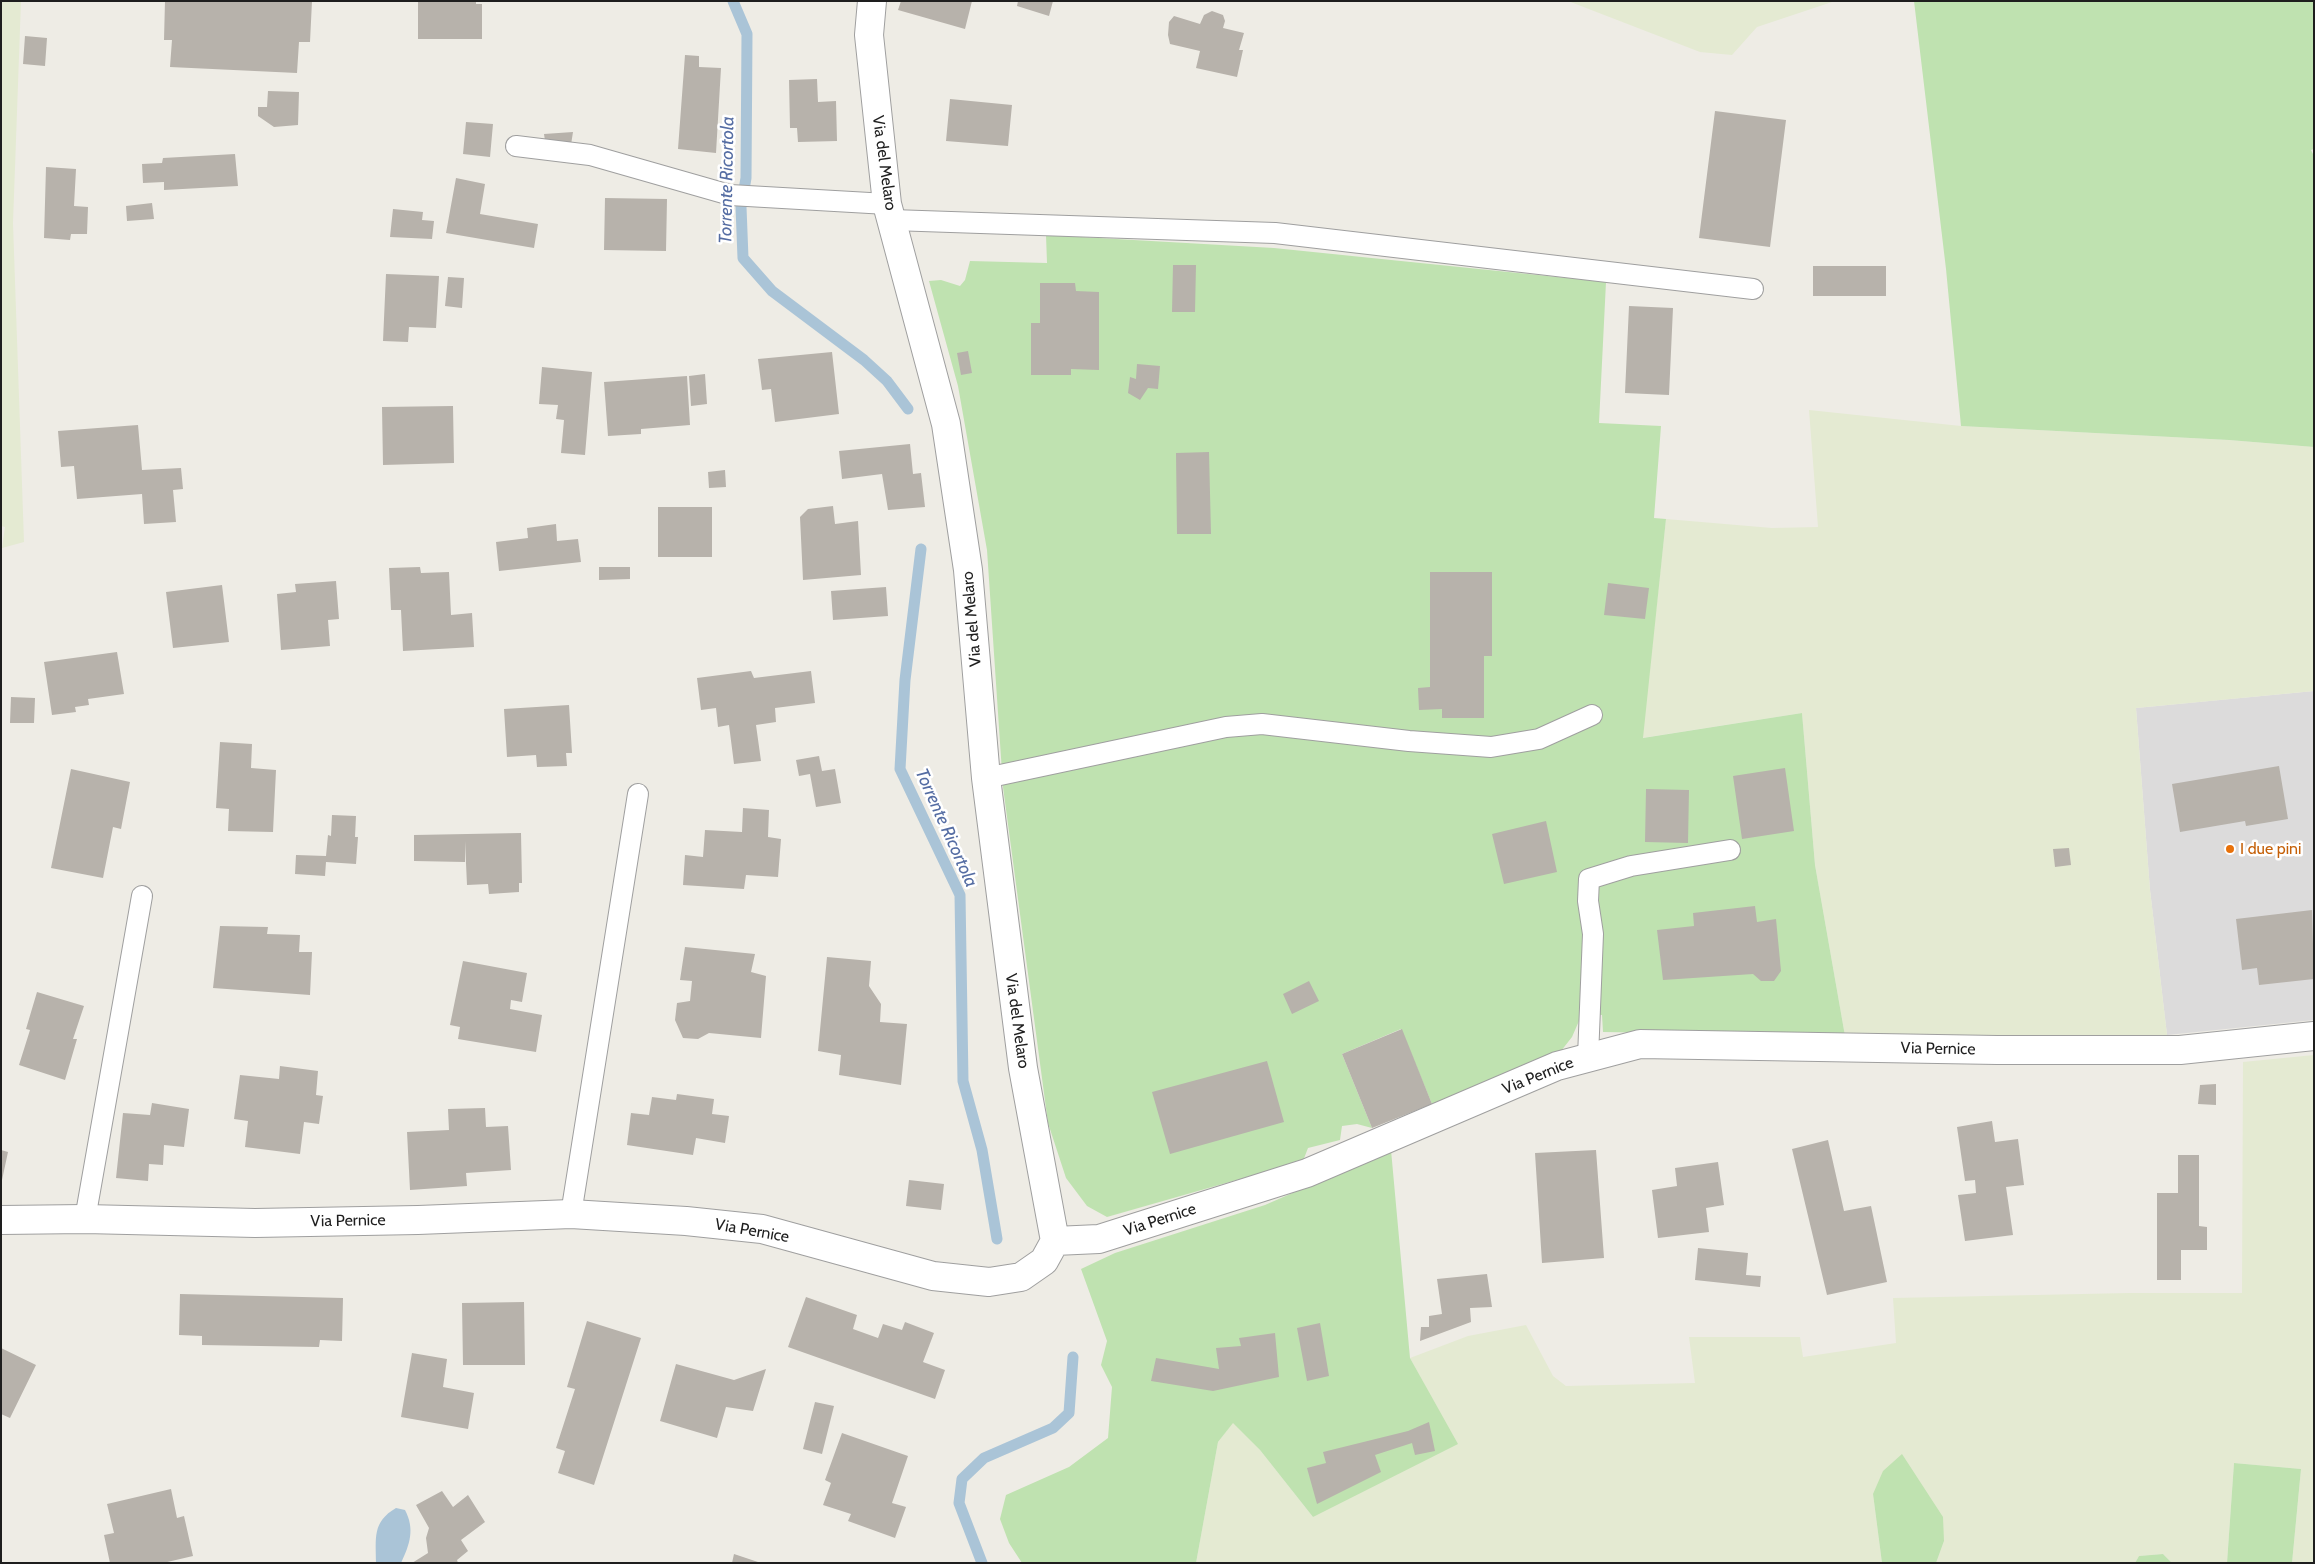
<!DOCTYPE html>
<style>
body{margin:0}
#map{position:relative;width:2315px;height:1564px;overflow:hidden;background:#eeece5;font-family:Cabin,sans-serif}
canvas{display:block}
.frame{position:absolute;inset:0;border:2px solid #1e1e1e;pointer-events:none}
</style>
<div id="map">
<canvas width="2315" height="1564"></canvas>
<div class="frame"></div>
</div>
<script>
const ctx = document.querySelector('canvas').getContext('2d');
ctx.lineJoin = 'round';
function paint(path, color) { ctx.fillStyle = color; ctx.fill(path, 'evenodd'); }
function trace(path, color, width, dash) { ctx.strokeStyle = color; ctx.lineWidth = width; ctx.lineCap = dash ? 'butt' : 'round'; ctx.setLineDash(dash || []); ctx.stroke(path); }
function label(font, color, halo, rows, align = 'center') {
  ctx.font = font + ' Cabin,sans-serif'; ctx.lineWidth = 5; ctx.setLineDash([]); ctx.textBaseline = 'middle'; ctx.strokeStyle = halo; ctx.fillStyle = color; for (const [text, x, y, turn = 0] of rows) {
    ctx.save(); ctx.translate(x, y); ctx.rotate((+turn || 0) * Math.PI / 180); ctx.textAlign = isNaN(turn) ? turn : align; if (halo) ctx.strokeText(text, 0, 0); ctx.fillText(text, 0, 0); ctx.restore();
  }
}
paint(new Path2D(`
 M2314 691V1020L2167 1035 2150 890 2136 708Z`), '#dcdbdb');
paint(new Path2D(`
 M1 1H21L13 223 24 542 2 548 5 527 1 526Z
 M1568 1H1835L1757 27 1732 55 1700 52Z
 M1809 410 1961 426 2229 440 2314 447V691L2136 708 2150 890 2167 1035 2034 1038 1845 1036 1815 865 1802 713 1642 738 1666 519 1772 528 1818 527Z
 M2314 1055V1563H2292L2301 1469 2234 1463 2227 1563H2172L2163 1554 2139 1556 2135 1563H1936L1944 1541 1873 1494 1882 1563H1196L1218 1442 1233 1422 1260 1450 1313 1517 1426 1387 1410 1358 1468 1336 1526 1325 1553 1376 1566 1386 1695 1383 1689 1337H1800L1803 1357 1896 1343 1893 1298 2129 1293H2242L2243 1062Z`), '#e4ead2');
paint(new Path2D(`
 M1914 1H2314V149L2311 150 2314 156V447L2229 440 1961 426 1946 269Z
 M1046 235 1274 248 1606 282 1599 423 1661 426 1654 518 1666 519 1643 738 1802 713 1815 865 1845 1036 1603 1032 1602 1015 1582 1014 1572 1037 1561 1051 1432 1104 1401 1029 1342 1054 1372 1128 1357 1124 1342 1126 1340 1140 1308 1148 1303 1161 1107 1217 1087 1206 1066 1178 1048 1123 1003 787 987 550 958 386 929 281 941 280 960 286 965 280 970 261 1047 263Z
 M1391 1150 1410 1358 1458 1444 1313 1517 1260 1450 1233 1423 1218 1442 1196 1563H1022L1009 1543 1000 1519 1006 1495 1069 1467 1108 1438 1112 1387 1101 1365 1107 1341 1081 1269 1115 1253 1265 1205Z
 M1902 1454 1943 1517 1944 1541 1936 1563H1882L1873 1494 1883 1471Z
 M2234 1463 2301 1469 2292 1563H2227Z
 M2163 1554 2172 1563H2135L2139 1556Z`), '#bfe2b0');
paint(new Path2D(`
 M396 1508 405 1510C415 1529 410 1544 401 1563H376C376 1538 372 1522 396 1508Z`), '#aac4d7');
trace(new Path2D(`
 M733 1 747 34 746 178 741 207 743 258 772 291 864 360 887 381 908 409
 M921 549 905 680 900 769 960 895 963 1081 982 1150 997 1239
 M982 1563 959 1503 962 1479 984 1458 1053 1428 1069 1413 1073 1357`), '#aac4d7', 11);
paint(new Path2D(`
 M165 1H312L310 42H299L297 73 170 67 172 40H164Z
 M418 1H476V4H482V39H418Z
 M901 1H972L965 29 898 10Z
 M1018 1H1053L1049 16 1017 6Z
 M1212 11 1223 15 1225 21 1223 28 1244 33 1239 50H1243L1237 77 1196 68 1200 51 1170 44 1168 35 1169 22 1174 16 1200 24 1204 15Z
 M25 36 47 38 45 66 23 64Z
 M685 55 699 56V67L721 68 716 153 678 149Z
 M817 79 818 102 836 101 837 141 798 142 797 128H790L789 80Z
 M268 91 299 92 298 125 274 127 258 116V107H267Z
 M950 99 1012 105 1008 146 946 141Z
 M1715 111 1786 120 1770 247 1699 238Z
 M466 122 493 124 490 157 463 154Z
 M573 132 570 151 547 154 544 134Z
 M235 154 238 186 164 190V182L143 183 142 164 162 163 163 158Z
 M46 167 76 169 74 206 88 207 87 234H71L70 240 44 238Z
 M456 178 485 184 480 214 538 224 534 248 446 233Z
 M605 198 667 199 666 251 604 250Z
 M152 203 154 219 127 221 126 206Z
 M393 209 423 212 422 220 434 221 432 239 390 237Z
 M1173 265H1196L1195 312H1172Z
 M1813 266H1886V296H1813Z
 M386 274 439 276 436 328 409 327 408 342 383 341Z
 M448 277 464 278 462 308 445 306Z
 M1040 283H1075L1076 291 1099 292V370L1071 369V375H1031V323H1040Z
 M1629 306 1673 308 1669 395 1625 393Z
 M968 351 972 373 961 375 957 353Z
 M832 352 839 414 775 422 771 389 762 390 758 359Z
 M1137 364 1160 366 1158 389 1148 388 1140 400 1128 393 1130 377 1136 379Z
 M542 367 592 372 585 455 561 453 564 420 556 419 558 405 539 404Z
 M705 374 707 404 691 406 689 376Z
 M687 376 690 425 641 429V434L608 436 604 382Z
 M453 406 454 463 383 465 382 407Z
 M138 425 142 470 181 468 183 489 173 490 176 522 144 524 142 494 77 499 74 466 61 467 58 431Z
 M910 444 913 474 921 473 925 507 888 510 882 474 842 479 839 451Z
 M1209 452 1211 534H1177L1176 453Z
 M725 470 726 487 709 488 708 472Z
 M833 506 835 524 858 521 861 575 803 580 800 517 808 509Z
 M658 507H712V557H658Z
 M556 524 557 541 578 539 581 562 499 571 496 542 528 538 527 528Z
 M420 567 421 573 449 572 451 615 472 613 474 647 403 651 401 610H391L389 568Z
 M599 567H630V579L599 580Z
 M1430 572H1492V656H1484V718H1442V709L1419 710 1418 688 1430 687Z
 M336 581 339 619 328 620 330 646 281 650 277 594 296 592 295 584Z
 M1608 583 1649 588 1645 619 1604 615Z
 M222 585 229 642 173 648 166 592Z
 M886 587 888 616 833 620 831 591Z
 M117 652 124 694 88 699 89 705 75 707 76 712 52 715 44 662Z
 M751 671 754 678 811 671 815 703 775 708 776 722 756 725 761 761 734 764 729 725 718 727 716 708 701 710 697 678Z
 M11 697 35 698 34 723H10Z
 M569 705 572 753H566L567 766 537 767 536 755 507 757 504 709Z
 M220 742 252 744 251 768 276 770 273 832 228 831 229 809 216 808Z
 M819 756 822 771 835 769 841 803 816 807 810 774 799 776 796 760Z
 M2279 766 2288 819 2246 826 2245 821 2180 832 2172 784Z
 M1785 768 1794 831 1742 839 1733 776Z
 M71 769 130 782 121 829 113 827 103 878 51 868Z
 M1646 789 1689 790 1688 843 1645 842Z
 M743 808 769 810 768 837 781 839 778 877 746 875 744 889 683 885 685 855 703 857 705 830 742 832Z
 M332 815 356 816 355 837H358L356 864 326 862 325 876 295 874 296 855 326 856 328 835 331 836Z
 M1546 821 1557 872 1504 884 1492 834Z
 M521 833 522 883H519V892L489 894 488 884 467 885 465 841V862L414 861V835Z
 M2069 848 2071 865 2055 867 2053 849Z
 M1755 906 1757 922 1776 919 1781 971 1774 981H1761L1753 974 1663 980 1657 930 1694 926 1693 913Z
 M2312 910 2314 979 2259 985 2257 968 2242 970 2236 919Z
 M220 926 268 927 267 934 300 935 299 952H312L310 995 213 988Z
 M685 947 755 954 751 972 766 976 761 1038 709 1033 698 1039 683 1038 675 1020 677 1003 690 1001 692 981 680 980Z
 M827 957 871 961 869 986 881 1004 880 1022 907 1024 901 1085 839 1075 841 1055 818 1051Z
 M463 961 527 973 522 1002 511 1000 510 1009 542 1015 536 1052 458 1039 460 1027 450 1025Z
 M1309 981 1319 1001 1292 1014 1283 994Z
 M37 992 84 1006 73 1039H77L65 1080 19 1065 30 1030 26 1029Z
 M1402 1029 1432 1104 1372 1128 1342 1054Z
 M1267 1061 1284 1122 1170 1154 1152 1092Z
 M280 1066 318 1071 316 1095 323 1096 319 1124 304 1122 300 1154 245 1147 248 1121 234 1119 240 1075 279 1079Z
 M2216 1084V1105L2198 1104 2200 1085Z
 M677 1094 714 1099 712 1114 729 1116 725 1143 696 1138 693 1155 627 1145 631 1113 649 1115 652 1097 676 1100Z
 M152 1103 189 1109 184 1147 164 1145 163 1165 149 1164 148 1181 116 1178 123 1113 150 1115Z
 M485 1108 486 1127 508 1126 511 1170 466 1173 467 1186 410 1190 407 1132 449 1130 448 1109Z
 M1992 1121 1995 1142 2018 1139 2024 1185 2006 1187 2013 1235 1965 1241 1958 1195 1976 1193 1975 1180 1965 1181 1957 1127Z
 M1828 1140 1844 1211 1871 1206 1887 1282 1827 1295 1792 1149Z
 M1 1150 8 1152 2 1180H1Z
 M1596 1150 1604 1258 1542 1263 1535 1153Z
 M2178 1155H2199V1226L2207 1227V1250H2181V1280H2157V1193H2178Z
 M1718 1162 1724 1205 1706 1208 1709 1232 1658 1238 1652 1190 1677 1186 1675 1168Z
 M909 1180 944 1184 941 1210 906 1206Z
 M1698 1248 1748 1253 1746 1275 1761 1276 1760 1287 1695 1280Z
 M1487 1274 1492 1307 1470 1308 1471 1322 1420 1341 1421 1327H1429V1316L1442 1314 1437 1279Z
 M180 1294 343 1298 342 1341 320 1340 319 1347 202 1345V1336L179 1335Z
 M806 1297 857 1315 853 1329 878 1338 883 1324 902 1330 905 1322 934 1333 923 1362 945 1370 935 1399 788 1347Z
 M524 1302 525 1365H463L462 1303Z
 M587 1321 641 1338 594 1485 558 1473 565 1451 556 1448 575 1389 567 1387Z
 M1320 1323 1329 1376 1307 1381 1297 1328Z
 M1275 1333 1279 1377 1213 1391 1151 1381 1156 1358 1219 1369 1216 1348 1241 1346 1239 1338Z
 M1 1348 36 1365 10 1418 1 1414Z
 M412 1353 447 1359 443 1387 474 1393 468 1429 401 1417Z
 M676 1364 734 1380 766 1369 753 1411 726 1407 717 1438 660 1421Z
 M815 1402 834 1406 822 1454 803 1449Z
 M1429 1422 1435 1451 1415 1455 1412 1443 1375 1455 1381 1472 1317 1504 1307 1468 1326 1463 1323 1452 1408 1431Z
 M842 1433 908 1456 892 1503 906 1507 895 1538 848 1521 851 1514 823 1505 831 1483 825 1480Z
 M171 1489 177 1518 184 1516 193 1556 163 1563H110L104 1535 114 1533 107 1504Z
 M442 1491 453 1507 468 1495 485 1522 461 1540 468 1551 457 1560 458 1563H412L428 1553 426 1538 429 1528 416 1505Z
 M734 1554 758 1562V1563H732Z`), '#b7b2ab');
const service = new Path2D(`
 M516 146 590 155 730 195 887 204
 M892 220 1275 233 1753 289
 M986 778 1226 727 1262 724 1409 741 1491 747 1539 739 1592 715
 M1588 1057 1593 934 1588 901 1589 879 1631 866 1730 850
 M571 1214 638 794
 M85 1219 142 896`);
const minor = new Path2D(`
 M872 1 869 35 887 204 946 424 968 570 986 778 1023 1068 1055 1241
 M1 1220 85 1219 255 1223 418 1220 571 1214 686 1221 762 1229 933 1276 989 1282 1021 1277 1044 1261 1055 1241
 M1055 1241 1099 1239 1307 1173 1557 1066 1640 1044 1997 1050H2180L2314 1036`);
trace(service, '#9f9f9f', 22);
trace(minor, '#9f9f9f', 30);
trace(service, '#fff', 20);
trace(minor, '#fff', 28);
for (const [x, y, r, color] of [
 [2230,849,5,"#e8710a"]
]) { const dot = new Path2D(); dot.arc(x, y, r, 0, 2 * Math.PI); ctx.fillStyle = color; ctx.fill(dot); trace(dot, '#fff', 2); }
label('16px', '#1e1e1e', '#fff', [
 ["Via del Melaro",884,163,82],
 ["Via del Melaro",972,619,-95],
 ["Via del Melaro",1017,1021,82],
 ["Via Pernice",1938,1049,1],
 ["Via Pernice",1538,1076,-22],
 ["Via Pernice",1160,1220,-18],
 ["Via Pernice",348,1221,-1],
 ["Via Pernice",752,1231,10]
]);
label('16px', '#c56008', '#fff', [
 ["I due pini",2240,849]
], 'left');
label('italic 18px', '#556da3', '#fff', [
 ["Torrente Ricortola",727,180,-89],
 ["Torrente Ricortola",946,828,66]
]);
</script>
